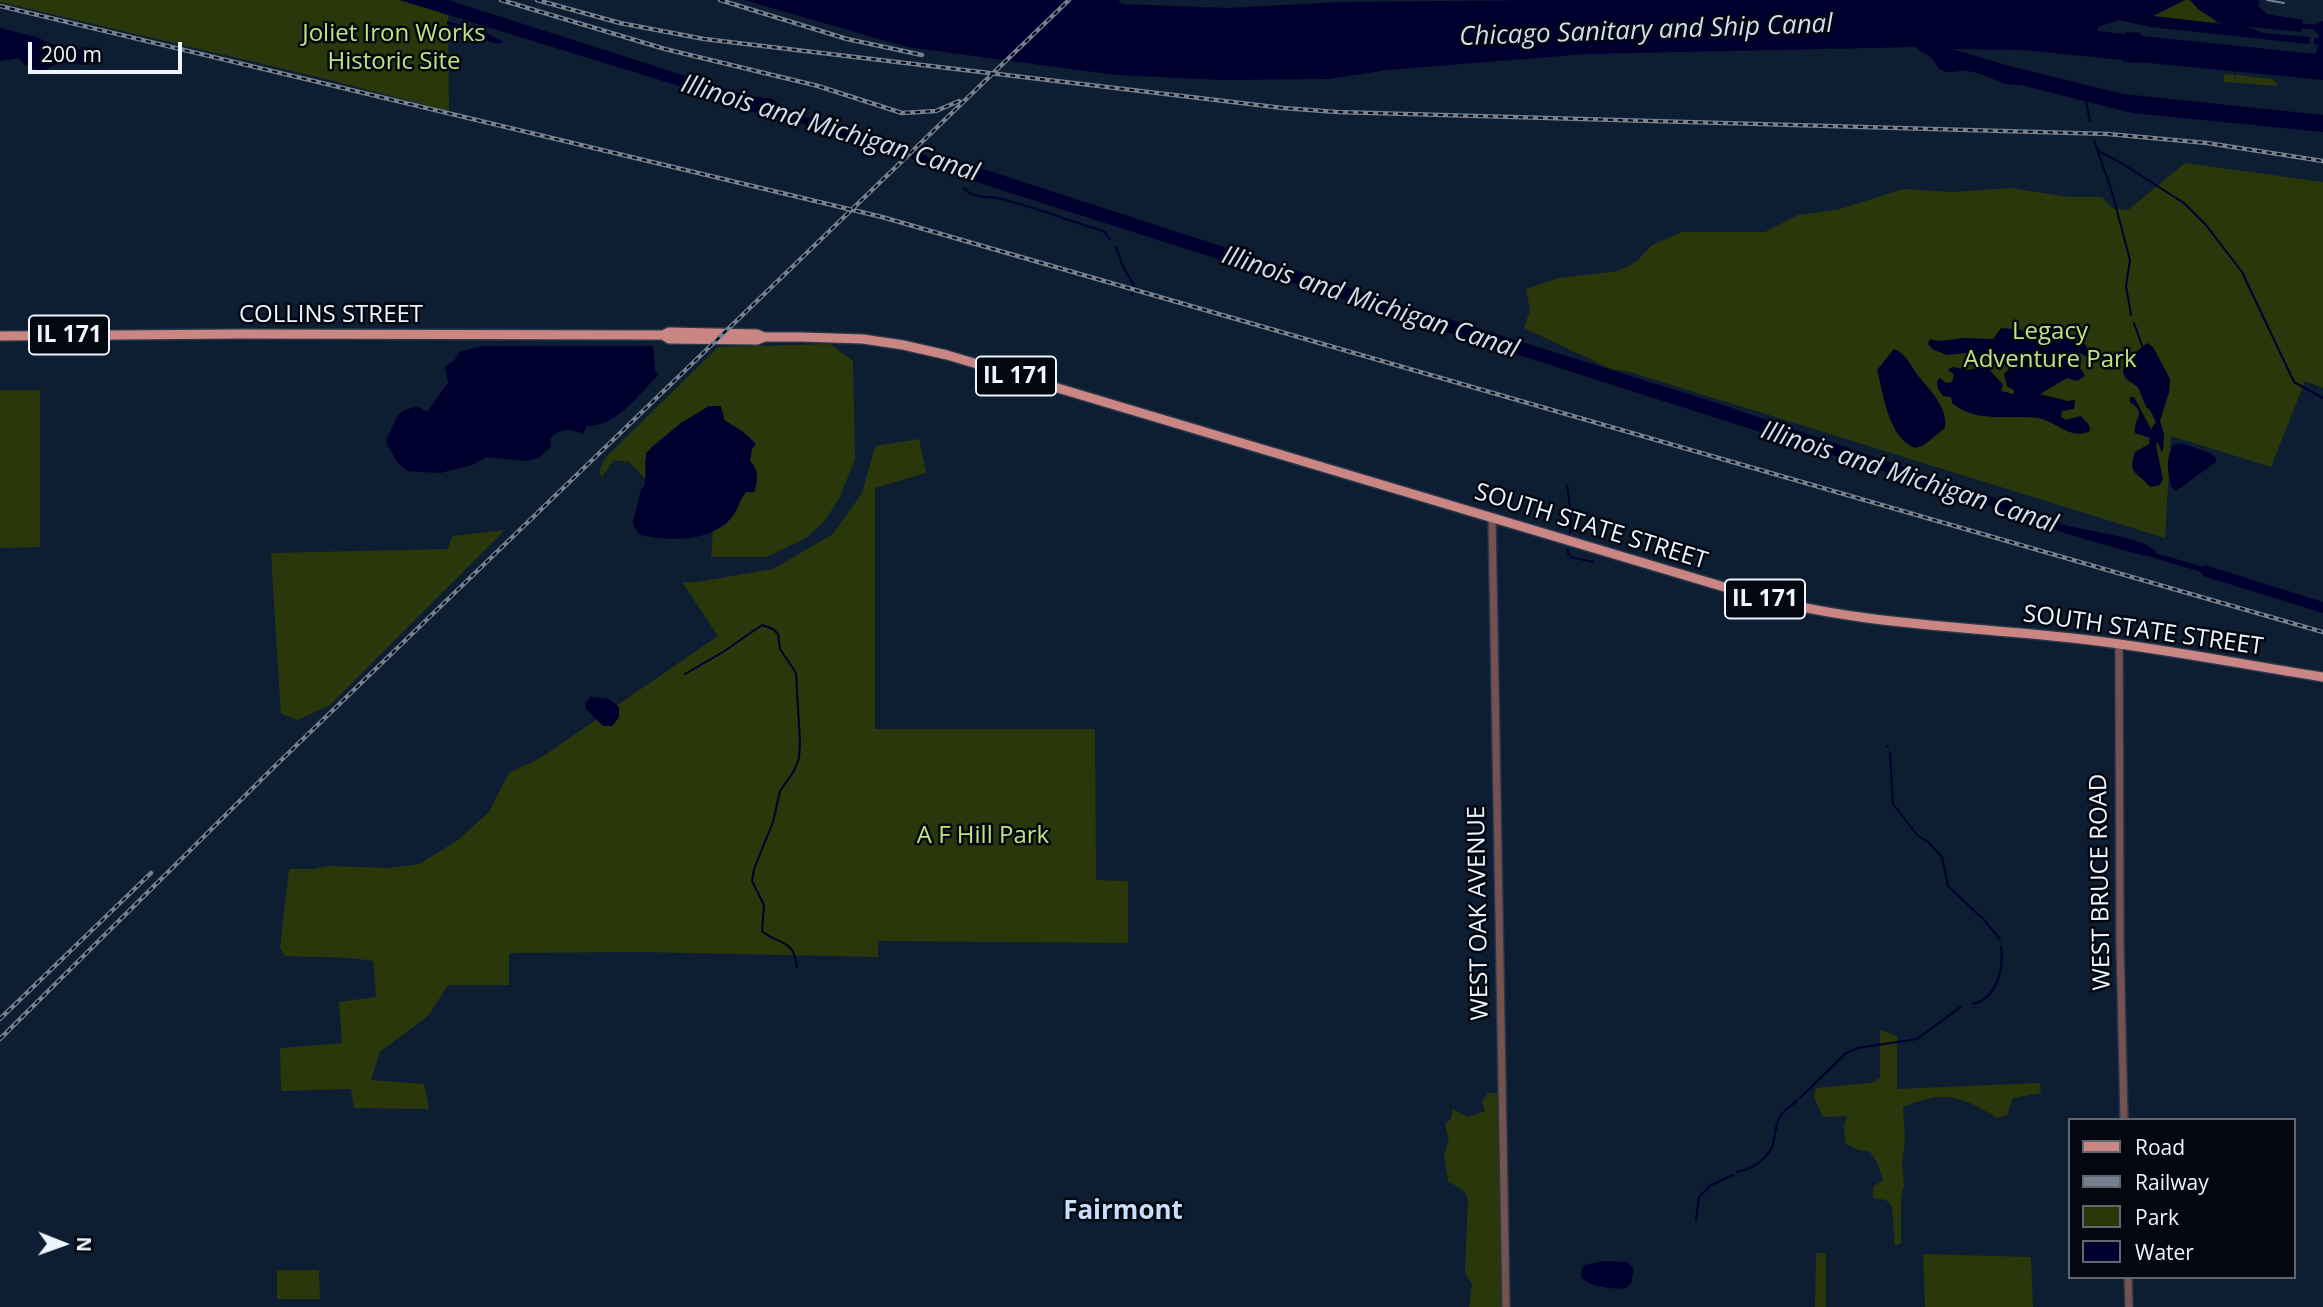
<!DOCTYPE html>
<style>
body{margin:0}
#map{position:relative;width:2323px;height:1307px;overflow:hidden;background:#0d1d32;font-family:"Open Sans",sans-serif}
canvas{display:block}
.legend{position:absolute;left:2068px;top:1118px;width:228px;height:161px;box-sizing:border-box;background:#030710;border:2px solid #61666f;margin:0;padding:9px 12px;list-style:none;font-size:21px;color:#eef5fe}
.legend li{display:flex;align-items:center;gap:14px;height:35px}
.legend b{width:35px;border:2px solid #61666f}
.north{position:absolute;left:28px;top:1209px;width:70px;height:70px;-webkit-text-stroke:5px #030710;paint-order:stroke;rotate:91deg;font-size:19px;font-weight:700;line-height:28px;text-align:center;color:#eef5fe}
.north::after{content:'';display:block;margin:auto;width:24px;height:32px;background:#eef5fe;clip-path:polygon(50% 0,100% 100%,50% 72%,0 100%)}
.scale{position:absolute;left:28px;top:42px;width:154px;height:32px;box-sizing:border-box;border:4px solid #eef5fe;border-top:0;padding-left:9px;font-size:21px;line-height:24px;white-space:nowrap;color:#eef5fe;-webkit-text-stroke:5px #030710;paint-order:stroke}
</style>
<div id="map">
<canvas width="2323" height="1307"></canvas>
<ul class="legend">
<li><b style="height:9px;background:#ca8682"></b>Road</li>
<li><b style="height:9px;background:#758090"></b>Railway</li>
<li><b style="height:19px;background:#2a370b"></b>Park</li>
<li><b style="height:19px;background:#00002e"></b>Water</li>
</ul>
<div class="north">N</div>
<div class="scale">200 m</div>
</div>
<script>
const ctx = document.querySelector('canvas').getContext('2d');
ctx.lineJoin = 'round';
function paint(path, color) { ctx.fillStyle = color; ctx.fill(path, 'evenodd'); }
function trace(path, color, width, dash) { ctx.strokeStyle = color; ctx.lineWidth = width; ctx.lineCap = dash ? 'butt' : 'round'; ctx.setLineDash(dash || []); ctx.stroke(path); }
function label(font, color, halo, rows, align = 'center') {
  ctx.font = font + ' "Open Sans",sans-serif'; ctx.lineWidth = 5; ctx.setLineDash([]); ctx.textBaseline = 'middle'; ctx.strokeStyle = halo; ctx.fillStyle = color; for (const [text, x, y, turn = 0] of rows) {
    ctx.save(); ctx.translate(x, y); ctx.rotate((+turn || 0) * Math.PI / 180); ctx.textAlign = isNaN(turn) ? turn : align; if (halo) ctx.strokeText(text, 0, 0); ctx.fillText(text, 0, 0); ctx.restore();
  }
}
paint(new Path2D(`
 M0 0H400L448 15 449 111 322 78 0 2Z
 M2185 0H2190L2215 21 2214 23 2155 17V14Z
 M2224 74 2234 75V80L2236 75 2272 79 2277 83V86L2223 82Z
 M2185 163 2323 182V388L2305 381 2271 467 2171 436 2165 538 1630 372 1611 369 1524 328 1530 310 1526 289 1559 278 1618 271 1636 262 1652 245 1682 232H1765L1798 215 1840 209 1903 189 1952 192 2011 188 2068 197H2102L2112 208 2128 210Z
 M830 344 853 361 855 459 840 497 824 522 806 538 766 557H711L713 531 726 524 746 492H754L757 479 756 470 750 461V437L724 420 723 411 681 423 651 447 645 461 646 480 629 462 614 460 602 477 599 472 605 458 718 347Z
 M0 390H40V547L0 548Z
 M919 439 926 473 875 488V729H1095L1096 880 1128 881V943L878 941V957L638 952 509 953V985H448L429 1015 380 1052 371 1080 424 1084 429 1109 354 1108 351 1089 281 1091 280 1048 342 1043 339 1002 376 997 373 961 351 958 285 956 280 948 289 869H313L328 866 388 868 419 864 458 840 489 812 509 773 542 757 718 636 682 582H697L773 569 833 534 862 493 875 446Z
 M505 530 330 705 298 720 281 714 271 553 448 549 452 536Z
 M1880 1030 1897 1036V1089L2040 1083 2041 1093 2013 1098 2007 1115 1997 1118C1961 1095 1943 1090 1903 1107L1905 1140 1902 1163 1904 1185 1901 1198V1243L1895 1246 1892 1206 1886 1200 1873 1198V1187L1883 1180 1877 1162 1870 1152 1856 1149 1845 1143 1844 1127 1847 1116 1823 1117 1814 1097 1816 1088 1871 1083 1880 1078Z
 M1488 1093H1497L1502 1307H1469L1472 1284 1465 1272 1468 1200 1465 1192 1448 1181 1444 1154 1449 1139 1445 1125 1452 1117V1109L1468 1117 1485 1111 1482 1102Z
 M1816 1253H1826V1307H1815Z
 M1923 1254 2031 1257 2033 1307H1925Z
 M277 1270H319L320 1299H277Z`), '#2a370b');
paint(new Path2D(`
 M400 0H448L711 84 748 96 773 99 785 111 912 148 926 155 928 158 960 168 983 169 1375 296 1717 403 2015 505C2030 511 2045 519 2061 524 2086 532 2140 535 2157 552L2154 555 2145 556 2070 535 1983 503 973 181 959 172 926 161 924 163C896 153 869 145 841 137 821 131 803 123 784 117 768 119 755 111 740 109L741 105Z
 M744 0H1118L1122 4 1228 8 1342 2 1541 0H2185L2153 16 2222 24 2199 10 2190 0H2259L2260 3 2257 5 2267 14 2303 20 2301 32 2239 26 2252 28 2262 33 2310 37 2309 44 2150 27 2119 20 2098 27 2097 31 2125 34 2126 32 2140 33 2142 36 2316 54 2318 45 2314 44V38L2318 39 2319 35 2313 29 2314 25 2323 21V80L2139 62 2137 63 2123 62 2122 60 2024 50 1952 49 2013 67 2123 94 2323 115V132L2132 113 2021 85C2002 88 1986 72 1967 71 1959 70 1948 75 1940 69 1936 66 1934 60 1929 56 1924 52 1920 53 1916 47L1586 54 1388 70 1329 79 1222 80 1116 75 907 47Z
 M447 21 480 30 504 42 497 44 475 36 456 32 447 24Z
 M0 28 36 37 62 49H83L103 57V60C89 68 77 63 62 63 54 63 48 70 40 72L24 64 19 58 0 61Z
 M2057 324 2061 329 2048 335 2051 340 2066 337 2086 345 2088 351 2087 357 2079 353H2067L2072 359 2074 368 2081 369 2085 376 2077 381 2067 378 2040 394 2068 401 2075 400 2074 409 2062 411 2061 417 2066 420 2081 416 2089 425 2090 431C2071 441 2056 421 2038 418 2008 414 1977 424 1952 403L1951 397 1943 396 1938 389 1937 381 1940 378 1946 383 1952 382 1954 375 1948 369 1953 367 1968 370 1986 366 2003 385 2001 391 2014 394V390L2007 386 2004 374 2010 368 2023 367 2026 360C2020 355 2006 354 2000 360L1994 355 1980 357 1965 353 1947 355 1932 349 1928 344 1930 339 1938 341 1964 338 1993 339 2001 328 2022 330 2027 339 2034 338C2040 328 2045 325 2057 324Z
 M2147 343 2153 347 2170 379 2169 392 2160 421 2164 434 2163 451H2161L2158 442 2156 445 2163 479 2160 485 2150 487C2138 471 2127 476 2135 452L2149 444 2150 438 2135 433C2133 418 2148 414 2130 402V397H2134L2151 429 2156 422 2150 410 2146 407 2138 387 2126 379 2123 373 2124 362Z
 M482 346H653L655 371 659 374C639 394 618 426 587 426L583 434C569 428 561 428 550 438L551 447 538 458 526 461 487 457 472 465 440 473 407 471 398 463 388 446 386 440 398 415 403 411 417 406 427 412 448 383 445 367 449 363 454 361 459 352Z
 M1894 349C1909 356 1910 366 1920 378 1932 392 1948 409 1945 428L1924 445 1915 448C1888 437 1884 396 1877 370Z
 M709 406H721L724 420 742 431 756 444 752 449 750 461C759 469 758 482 754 492H746C739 499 739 508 733 516 711 543 671 541 640 535L634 527 633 522 641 490 645 485 646 453 681 423Z
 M2181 443 2210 453 2216 458V462L2176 491 2171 487C2168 471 2165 460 2173 445Z
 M2205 565 2323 602V613L2203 576 2199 570Z
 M591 697 609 699 619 707V717L612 726H603L586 709 585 703Z
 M1605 1261 1627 1262 1634 1269 1631 1283 1626 1288C1613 1290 1569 1286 1584 1265Z`), '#00002e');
trace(new Path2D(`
 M2086 102 2090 121
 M2094 140 2112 192 2130 260 2126 286 2131 315
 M2098 151 2118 161 2184 203 2206 225 2242 272 2294 382 2323 398
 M964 188C974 200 987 195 1001 199 1035 207 1069 221 1103 231L1110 239
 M1116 247 1123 267 1134 285 1132 295
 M2134 323 2142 346
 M1567 485 1571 514 1570 533
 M1568 549V553L1571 557 1593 562
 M685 674 723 652 762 625 773 629 778 634 780 649 796 673 800 743 799 758 794 771 780 791 773 822 754 869 752 881 764 905 762 931C777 945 794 937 797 967
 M1887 746 1888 747
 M1890 753 1893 804 1918 836 1928 842 1942 857 1948 886 1984 920 2000 939
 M1973 1004C1997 998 2004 969 2001 947
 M1800 1098 1846 1053 1858 1048 1917 1039 1962 1006
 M1737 1172C1751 1169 1765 1161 1772 1147 1776 1137 1774 1125 1781 1115 1785 1110 1792 1105 1797 1100
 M1696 1220 1699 1197 1711 1185 1733 1175`), '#00002e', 2);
trace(new Path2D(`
 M2296 25 2313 27
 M1902 478 1923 484
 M2150 554 2204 570`), '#00002e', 5);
const tertiary = new Path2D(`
 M1492 518 1506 1307
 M2119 644 2120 943 2124 1120
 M2128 1277 2129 1307`);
const primary = new Path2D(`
 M663 335 669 339 757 340 764 337H801L863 339 903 345 947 355 1741 592C1848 624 1961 626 2072 638 2156 647 2239 664 2323 677
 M0 336 238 334 663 335 669 332 757 334 764 337`);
trace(tertiary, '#28374a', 10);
trace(primary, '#28374a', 12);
trace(tertiary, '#73524f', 7);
trace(primary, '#ca8682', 9);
trace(new Path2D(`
 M2267 0 2284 3`), '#758090', 2);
const rail = new Path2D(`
 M501 0 665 49 818 86 902 113 936 111 959 101
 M537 0 620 23 704 39 1283 108 1337 112 2108 134 2207 143 2323 161
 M720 0 847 39 922 55
 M0 6 882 217 2323 632
 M0 1019 151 873
 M0 1039 273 768 1069 0`);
trace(rail, '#758090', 4.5);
trace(rail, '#030710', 2, [5]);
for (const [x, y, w] of [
 [69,335,80],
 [1016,376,80],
 [1765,599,80]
]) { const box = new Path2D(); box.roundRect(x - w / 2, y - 19.5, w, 39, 5); ctx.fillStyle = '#030710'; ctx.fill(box); trace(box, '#eef5fe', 2); }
label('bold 23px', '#eef5fe', null, [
 ["IL 171",69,335],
 ["IL 171",1016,376],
 ["IL 171",1765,599]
]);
label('24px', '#c1e281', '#030710', [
 ["Joliet Iron Works",394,34],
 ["Historic Site",394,62],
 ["Legacy",2050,332],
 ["Adventure Park",2050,360],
 ["A F Hill Park",983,836]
]);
label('24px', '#eef5fe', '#030710', [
 ["COLLINS STREET",331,315],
 ["SOUTH STATE STREET",1591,527,17],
 ["SOUTH STATE STREET",2143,631,8],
 ["WEST BRUCE ROAD",2101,882,-91],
 ["WEST OAK AVENUE",1479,913,-91]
]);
label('italic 26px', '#d3ddee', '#030710', [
 ["Chicago Sanitary and Ship Canal",1646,31,-2],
 ["Illinois and Michigan Canal",830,129,17],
 ["Illinois and Michigan Canal",1370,303,18],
 ["Illinois and Michigan Canal",1909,478,18]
]);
label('bold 26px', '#c8defc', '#030710', [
 ["Fairmont",1123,1212]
]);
</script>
